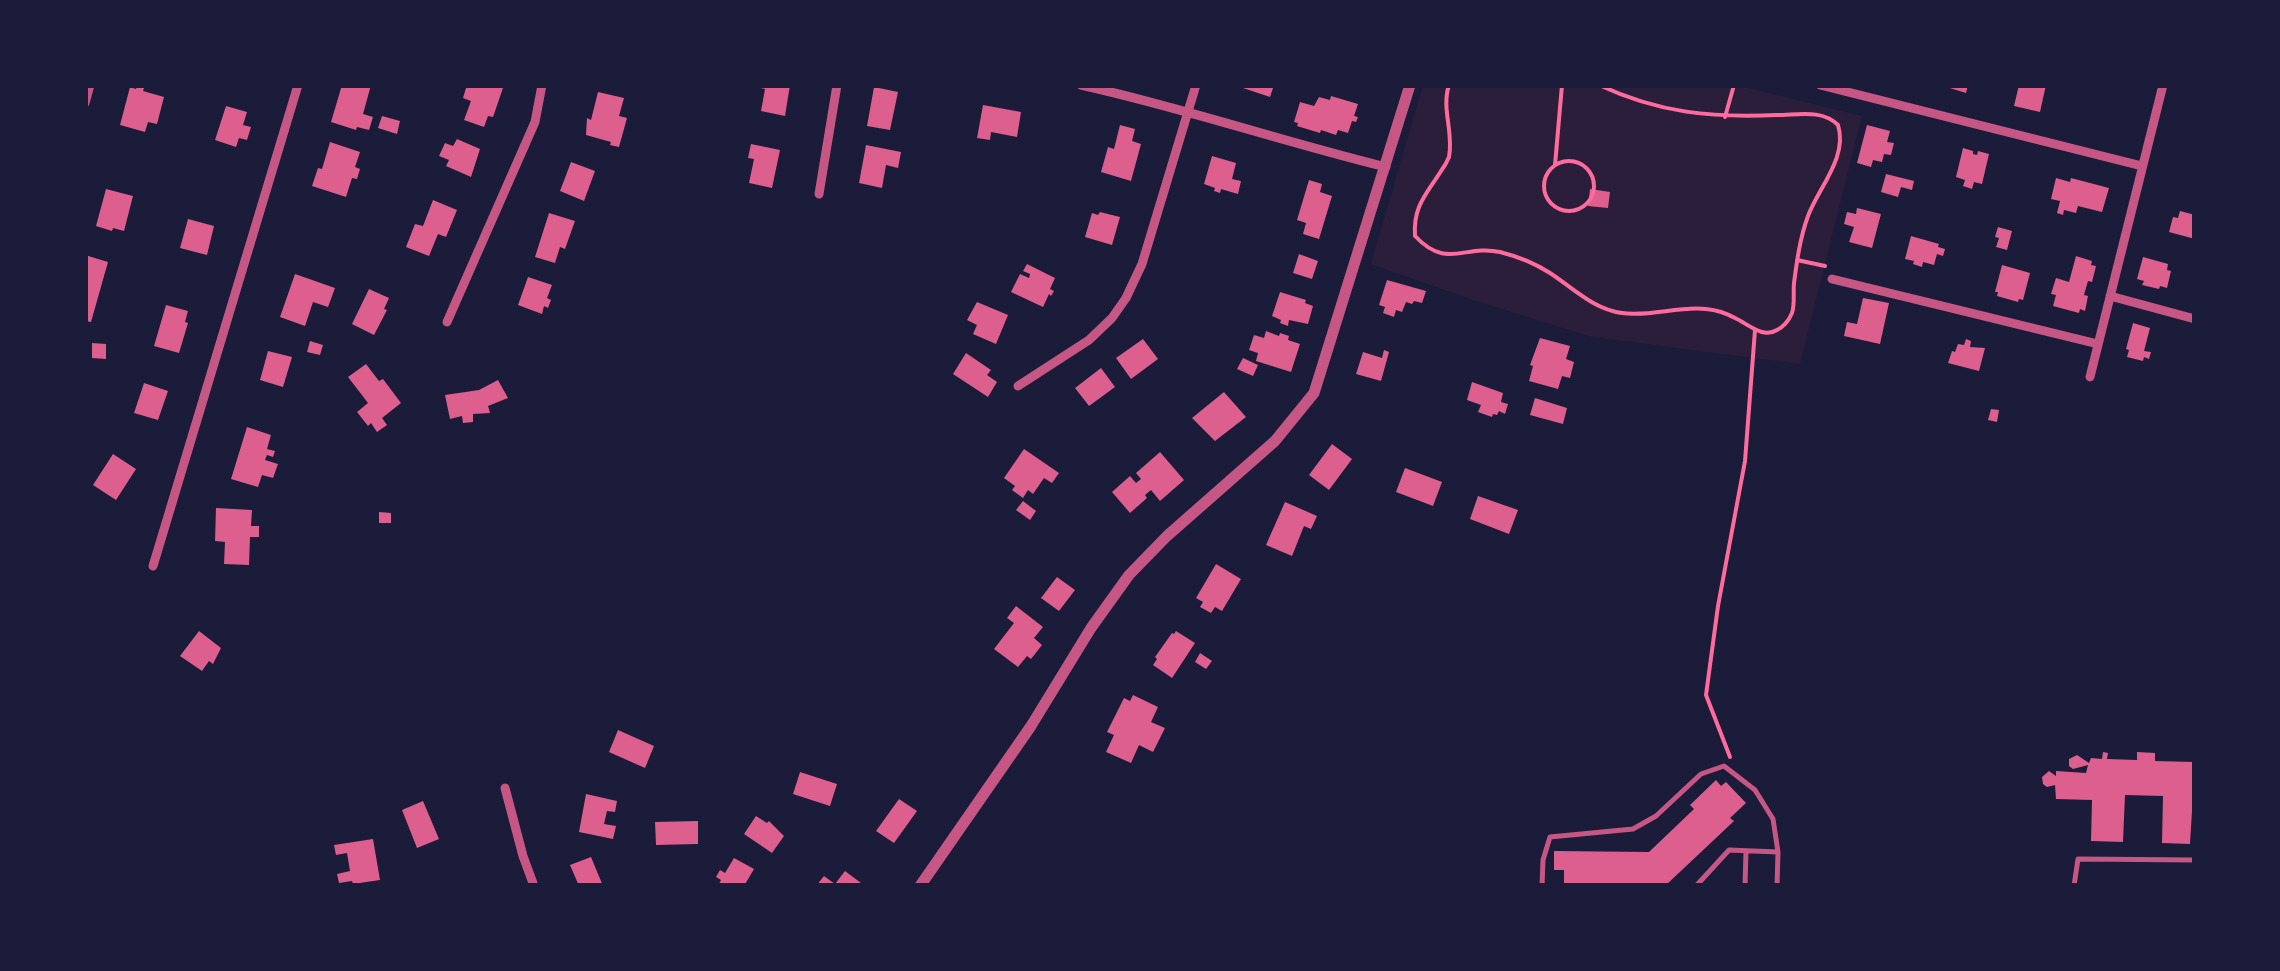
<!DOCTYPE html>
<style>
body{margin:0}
#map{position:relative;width:2280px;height:971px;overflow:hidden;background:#1b1b3a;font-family:"Open Sans",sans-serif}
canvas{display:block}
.frame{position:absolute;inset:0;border:88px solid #1b1b3a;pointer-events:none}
</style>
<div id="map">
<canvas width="2280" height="971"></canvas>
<div class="frame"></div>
</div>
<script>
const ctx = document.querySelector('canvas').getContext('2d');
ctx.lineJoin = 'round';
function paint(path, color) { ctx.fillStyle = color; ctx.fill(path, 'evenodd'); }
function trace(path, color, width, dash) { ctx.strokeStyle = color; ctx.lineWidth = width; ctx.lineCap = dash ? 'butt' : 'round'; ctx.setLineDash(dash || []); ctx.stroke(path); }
paint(new Path2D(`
 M1423 85H1736L1862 116 1800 364 1592 337 1473 300 1371 264Z`), '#2a1e3b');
paint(new Path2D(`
 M342 85H371L363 114 373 117 369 130 357 127 356 130 331 122Z
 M467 85 476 88 477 85H494L503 88 493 117 488 116 484 127 464 120 471 101 463 98Z
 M756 85H790L785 116 761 111 765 89 756 87Z
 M1234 85H1274L1270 97Z
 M1940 85H1968L1966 93Z
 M2019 85H2046L2040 112 2014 106Z
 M137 86 144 88 143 91 164 97 157 124 148 122 145 132 120 125 130 87 136 89Z
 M874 87 898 92 890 130 867 126Z
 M598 92 624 98 619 116 627 118 619 147 610 145 611 142 586 135 587 118 591 120Z
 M1331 96 1358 104 1354 116 1358 117 1356 122 1352 121 1348 133 1338 130 1336 135 1321 130 1320 133 1297 126 1298 123 1294 122 1300 102 1314 106 1319 97 1330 100Z
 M983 105 1021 112 1017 137 991 132 990 140 977 138Z
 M226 106 247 112 243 125 251 127 247 140 239 138 236 147 215 140Z
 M382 116 400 121 397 134 378 128Z
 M1120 125 1135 129 1132 141 1141 144 1131 181 1101 172 1108 147 1114 149Z
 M1867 125 1890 131 1887 142 1894 143 1891 155 1884 154 1882 162 1873 160 1871 167 1857 163Z
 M457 139 480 149 471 177 446 166 449 160 439 156 445 143 453 146Z
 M330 142 360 152 355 167 360 169 357 179 352 178 346 197 312 186 318 168 322 169Z
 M751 144 780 150 772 188 749 183 754 159 748 158Z
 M866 145 901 152 898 168 886 165 882 188 859 183Z
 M1963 148 1973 151V154L1977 155 1978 151 1989 154 1982 184 1974 182 1972 189 1963 186 1965 180 1956 177Z
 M1212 156 1236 163 1232 179 1241 181 1238 194 1221 189 1220 193 1214 191 1215 188 1204 184Z
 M571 162 595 171 584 201 560 191Z
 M1886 174 1914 181 1912 190 1901 187 1898 197 1881 192Z
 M2056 178 2070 182 2071 178 2109 188 2102 212 2078 206 2076 213 2064 210 2063 215 2057 213 2060 201 2051 199Z
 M1309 180 1322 184 1320 192 1332 196 1319 239 1303 234 1306 223 1297 220Z
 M106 189 133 196 124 231 113 228 112 231 96 226Z
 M1590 189 1610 192 1608 208 1588 206Z
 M433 200 457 210 446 237 438 234 429 256 406 247 415 224 423 226Z
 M1857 208 1881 214 1872 248 1849 242 1854 227 1844 224 1847 212 1856 214Z
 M2180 211 2195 215V239L2169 232 2173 217 2178 218Z
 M1100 212 1120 217 1112 245 1085 237 1092 213 1098 215Z
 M549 213 575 221 565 249 560 247 555 263 535 257Z
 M188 219 214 226 207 255 180 248Z
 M1998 227 2012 231 2007 250 1996 247 1999 238 1995 237Z
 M1911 236 1939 244 1938 247 1945 249 1943 256 1937 254 1934 265 1923 262 1922 267 1913 264 1914 261 1905 259Z
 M1299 254 1318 261 1312 279 1293 273Z
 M85 255 108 262 91 322 85 321Z
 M2076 256 2092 261 2091 265 2096 266 2092 282 2088 281 2084 295 2088 296 2085 311 2080 309 2079 313 2053 306 2056 295 2051 294 2056 278 2069 282Z
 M2143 257 2168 264 2167 270 2171 271 2167 288 2160 286 2159 289 2142 285 2144 281 2137 279Z
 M1027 264 1055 278 1050 289 1054 291 1051 296 1049 294 1043 307 1011 292 1020 274 1029 278 1030 274 1023 271Z
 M2002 265 2030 273 2023 300 2019 299 2018 302 1997 296 1998 292H1995Z
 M295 274 335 288 328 307 313 302 305 326 280 317Z
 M528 277 552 285 547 298 551 300 548 308 544 306 542 314 518 305Z
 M1387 280 1426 291 1422 303 1414 301 1412 304 1406 302 1402 312 1396 310 1394 317 1383 313 1385 307 1379 305Z
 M369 289 389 298 384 309 387 310 374 335 352 324Z
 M1280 292 1306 300 1305 303 1313 306 1308 324 1289 320 1288 326 1280 323 1281 320 1272 316Z
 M1863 298 1889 303 1880 344 1844 336 1847 322 1857 324Z
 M977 302 1008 315 996 344 973 334 977 325 967 320Z
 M166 305 188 311 185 322 188 323 179 353 154 346Z
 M2133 323 2150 328 2144 351 2151 352 2149 359 2144 357 2143 361 2127 357 2129 350 2126 349Z
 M1266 331 1279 336 1280 333 1289 336 1288 340 1300 344 1291 372 1256 361 1258 353 1249 350 1254 335 1264 338Z
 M1540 338 1570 346 1566 359 1574 362 1570 378 1562 376 1558 389 1529 381 1533 366 1530 365Z
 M1143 339 1158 359 1131 379 1116 358Z
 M1966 339 1971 341 1970 347 1985 348 1979 371 1948 363 1952 351 1955 352 1958 344 1964 345Z
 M310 341 323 345 320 355 307 352Z
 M92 343 106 344V359L92 358Z
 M1384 350 1389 352 1381 381 1356 374 1363 352 1382 358Z
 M268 351 292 357 283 387 260 380Z
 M966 353 991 370 987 375 997 382 988 397 953 374Z
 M1243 358 1258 365 1253 376 1237 369Z
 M366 364 379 381 383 379 401 403 382 418 387 425 377 432 371 423 368 426 357 412 368 403 348 377Z
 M1101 368 1115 387 1089 406 1075 388Z
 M498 380 508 398 488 406 490 413 473 414V422L463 423 462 416 450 419 445 395 479 390Z
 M1472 382 1503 393 1501 402 1508 404 1505 414 1499 411 1497 415 1493 414 1492 417 1478 412 1481 405 1467 400Z
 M144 383 168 391 158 420 134 413Z
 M1224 392 1246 417 1215 441 1192 418Z
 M1535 398 1567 408 1563 424 1530 415Z
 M1991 409 1999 410 1997 422 1988 420Z
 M247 427 271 435 267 449 275 451 273 457 267 455 265 460 278 464 273 478 262 475 258 487 231 479Z
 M1332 444 1352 459 1329 490 1309 475Z
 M1024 449 1059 473 1052 483 1044 478 1033 494 1028 490 1023 498 1012 490 1015 486 1004 478Z
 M1160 452 1184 480 1160 501 1151 490 1145 495 1147 498 1130 513 1112 492 1130 476 1136 483 1141 479 1136 473Z
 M113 454 136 469 116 500 93 485Z
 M1405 468 1442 482 1433 506 1396 492Z
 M1478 496 1518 510 1509 534 1470 519Z
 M1023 501 1036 511 1030 520 1016 510Z
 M1285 502 1317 516 1311 529 1304 526 1292 556 1266 545Z
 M216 508 252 510 251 526H259V537H250L249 565 224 564 225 542 215 541Z
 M379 512 391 513V523H379Z
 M1216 564 1241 579 1222 611 1215 607 1211 613 1200 607 1203 602 1196 598Z
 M1057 577 1075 590 1059 611 1041 598Z
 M1016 606 1043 627 1034 638 1042 645 1031 659 1027 656 1018 667 994 649 1014 623 1007 618Z
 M199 631 221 648 213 664 209 661 202 671 180 656Z
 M1176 631 1195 643 1172 678 1153 665 1157 659 1155 657 1172 633 1174 634Z
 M1200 653 1212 661 1206 669 1195 662Z
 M1133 695 1158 707 1151 722 1165 728 1153 752 1139 745 1131 763 1106 752 1114 735 1107 732 1124 698 1130 701Z
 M618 730 654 746 645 768 609 752Z
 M2103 752 2108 753 2107 759 2137 760V752L2155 753V761L2195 762 2190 844 2162 843 2163 796 2125 795 2123 842 2091 841 2092 800 2056 799 2055 785 2047 787 2043 784 2042 777 2049 771 2056 776V771L2086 773 2088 765 2073 769 2069 766V759L2077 755 2089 763 2091 758 2102 759Z
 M800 772 837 784 830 806 793 794Z
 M1716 780 1721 786 1726 782 1746 803 1730 818 1734 821 1665 886H1564V870H1554V851L1649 852 1694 809 1690 805Z
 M586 794 617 801 615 812 607 811 604 824 616 826 613 839 579 832Z
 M899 799 917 811 894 843 876 831Z
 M423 801 439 839 417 848 402 810Z
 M756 816 767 823 769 821 784 836 772 853 744 834Z
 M698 821V844L656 845 655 822Z
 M373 839 380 880 353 884 352 881 339 883 337 874 350 871 347 853 336 855 334 845Z
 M591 857 603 886H579L570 865Z
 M734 858 754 869 744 886H718L721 880 716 877 720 870 725 873Z
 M845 871 865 886H816L824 876 835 884Z`), '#dd5f8e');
trace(new Path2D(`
 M1449 85C1441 109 1454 132 1449 157 1447 162 1444 167 1441 171 1426 195 1413 206 1415 236 1447 270 1464 244 1500 252 1516 256 1536 264 1550 273 1573 288 1593 309 1622 313 1650 317 1678 306 1706 309 1716 310 1726 313 1735 318 1748 324 1763 339 1777 330 1783 327 1789 320 1792 313 1795 305 1793 293 1794 283 1797 260 1800 238 1808 216 1819 187 1848 157 1838 125 1822 109 1798 115 1777 115 1712 118 1659 113 1599 85
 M1725 117 1734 85
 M1544 186a25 25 0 1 1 50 0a25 25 0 1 1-50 0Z
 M1555 165 1562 85
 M1797 260 1825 266
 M1730 757 1706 695 1718 606 1745 461 1755 330`), '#ff6b9d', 4);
trace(new Path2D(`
 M1542 886 1543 860 1550 837 1633 829 1656 816 1701 774 1724 766 1755 790 1773 819 1778 852
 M1696 886 1729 850 1778 852 1777 886
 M1745 886 1746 851
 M2074 886 2078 859 2195 860`), '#c65784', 5);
trace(new Path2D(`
 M1081 85C1184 108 1284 142 1386 167
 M1820 85 2142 166
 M85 103 90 85
 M819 194 837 85
 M1832 279 2098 344
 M2110 296 2195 319
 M447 322 535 122 542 85
 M2090 377 2163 85
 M1018 386 1089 340 1112 318 1126 298 1142 264 1196 85
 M153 566 298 85
 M505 788 523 856 534 886`), '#c65784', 9);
trace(new Path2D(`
 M920 886 1031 726 1091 628 1129 575 1167 536 1275 441 1314 393 1410 85`), '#c65784', 11);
</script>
